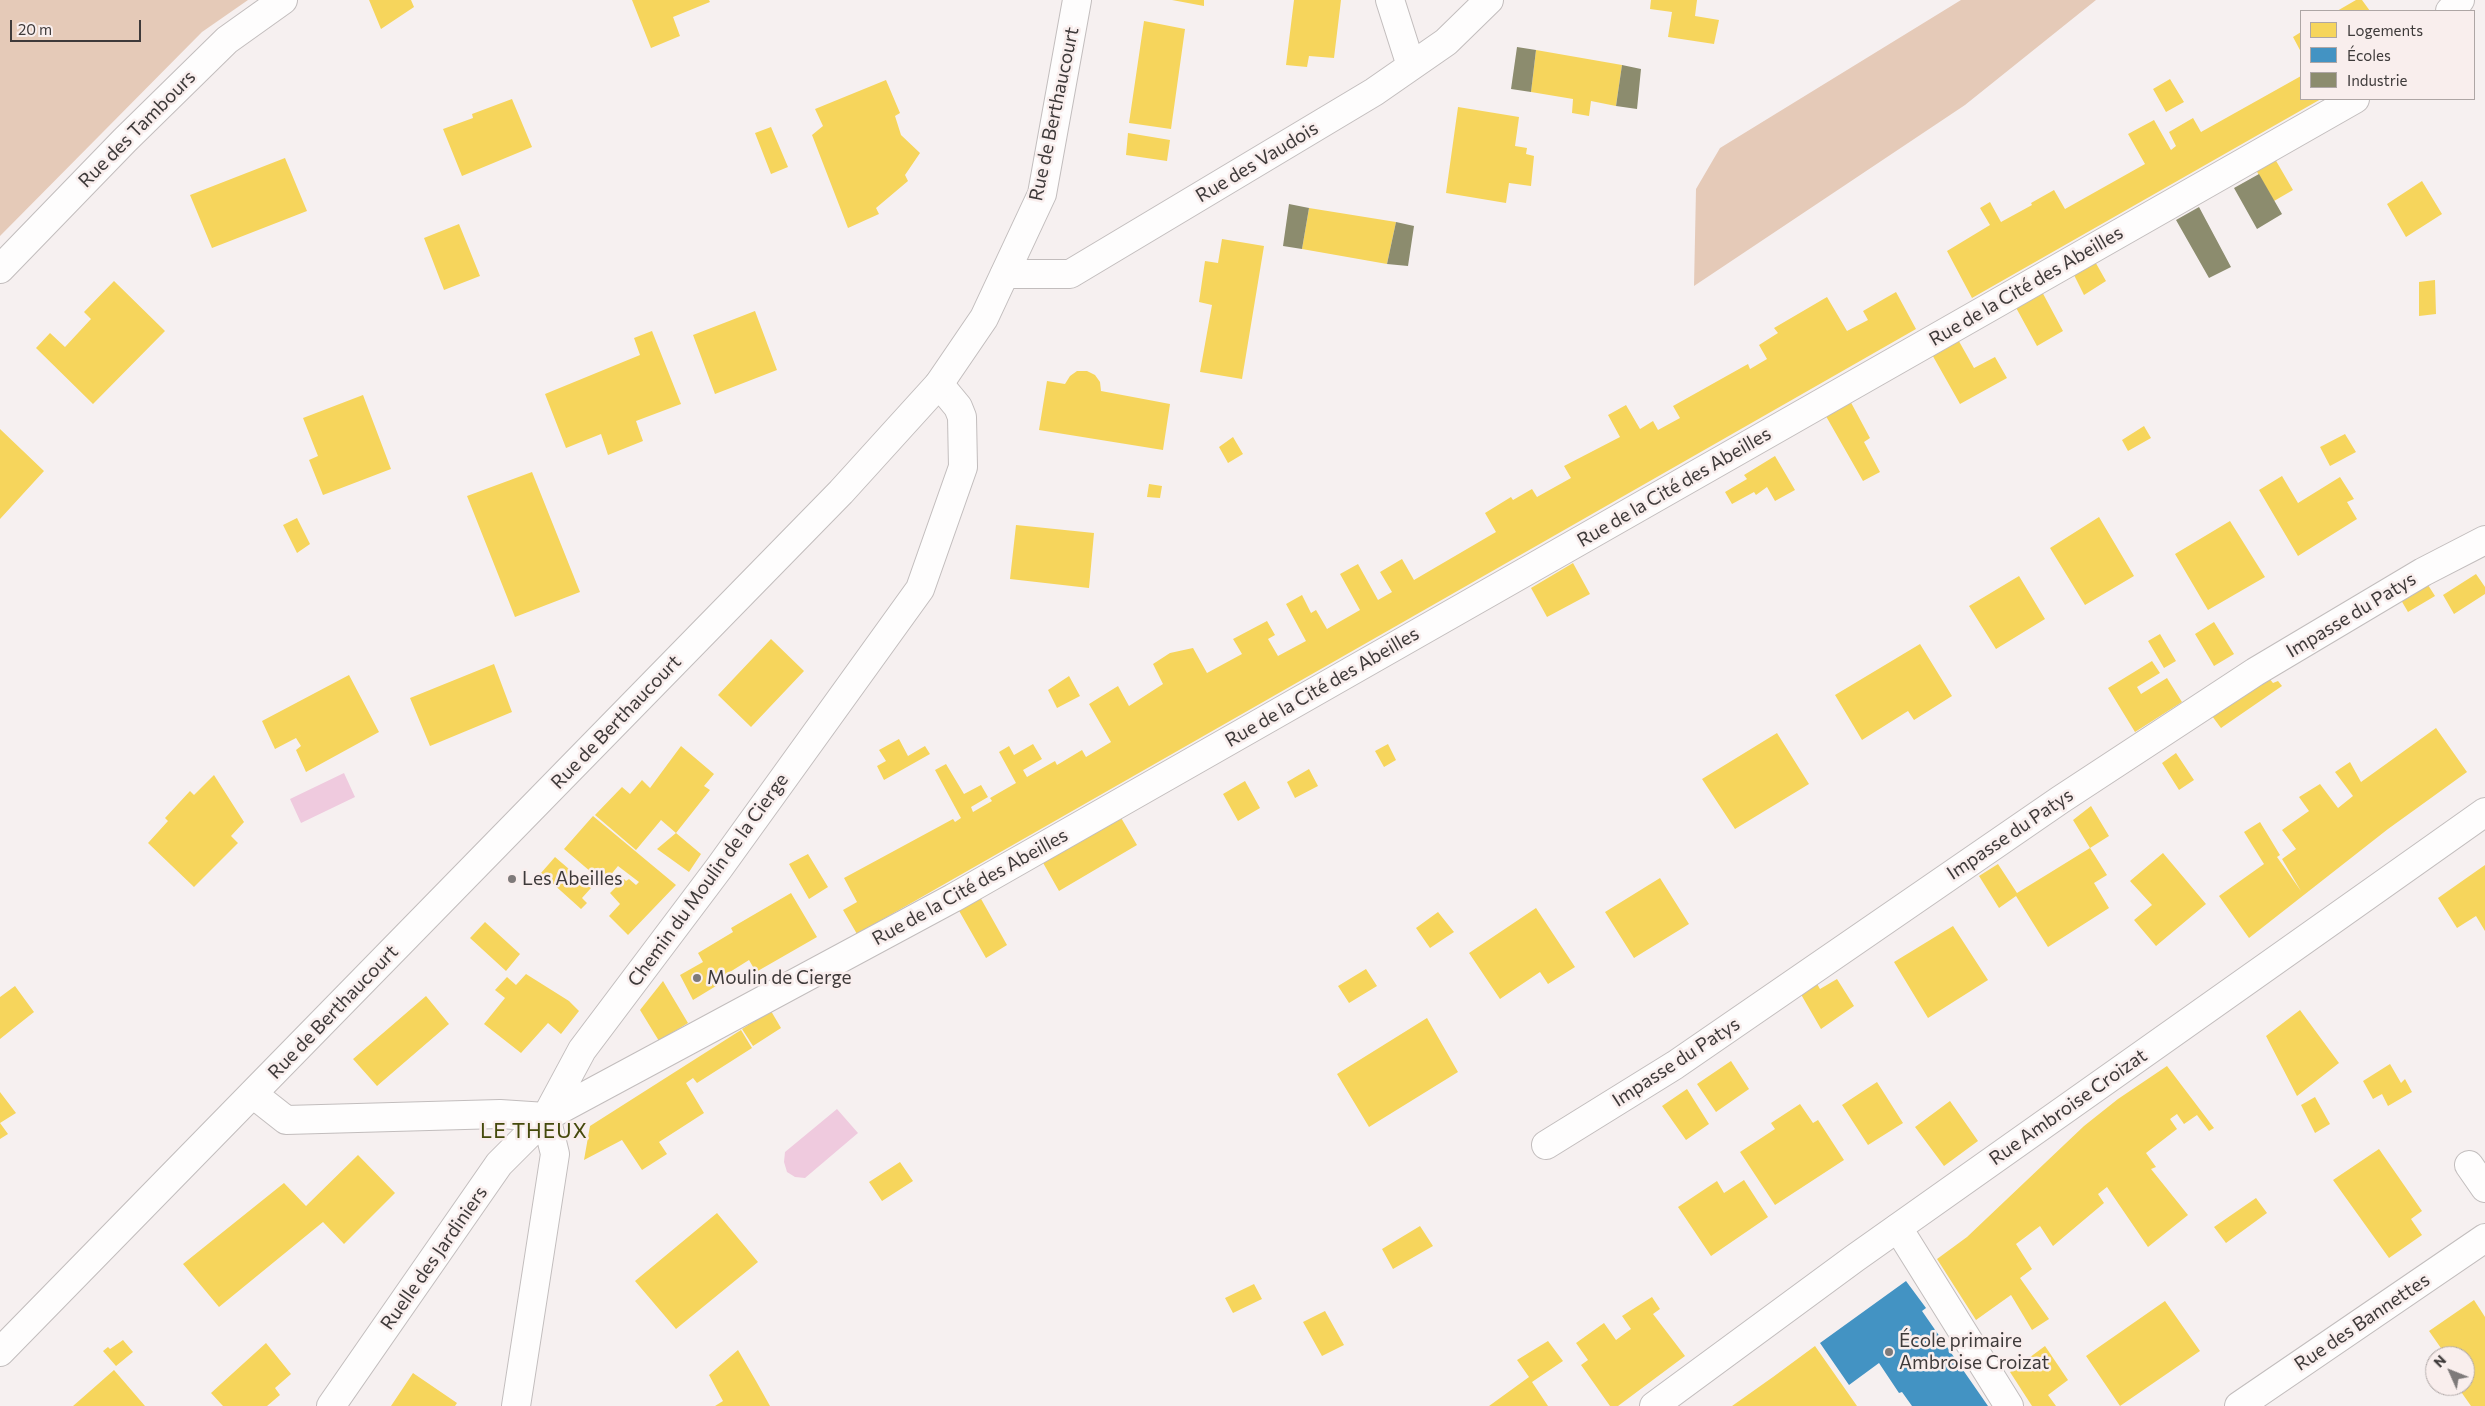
<!DOCTYPE html>
<meta charset="utf-8">
<style>
body{margin:0}
#map{position:relative;width:2485px;height:1406px;overflow:hidden;background:#f6f0f0;font-family:Commissioner,sans-serif}
canvas{display:block}
.legend{position:absolute;left:2300px;top:10px;width:175px;height:90px;box-sizing:border-box;background:#f9eeed;border:1px solid #aea6a5;margin:0;padding:6px 9px;list-style:none;font-size:15px;color:#3e3a3a}
.legend li{display:flex;align-items:center;gap:10px;height:25px}
.legend b{width:25px;border:1px solid #aea6a5}
.north{position:absolute;left:2425px;top:1346px;width:50px;height:50px;box-sizing:border-box;background:#f9eeed;border:1px solid #aea6a5;border-radius:50%;rotate:314deg;font-size:14px;font-weight:700;line-height:20px;text-align:center;color:#3e3a3a}
.north::after{content:'';display:block;margin:auto;width:18px;height:22px;background:#7e7a7a;clip-path:polygon(50% 0,100% 100%,50% 72%,0 100%)}
.scale{position:absolute;left:10px;top:20px;width:131px;height:22px;box-sizing:border-box;border:2px solid #3e3a3a;border-top:0;padding-left:6px;font-size:15px;line-height:18px;white-space:nowrap;color:#3e3a3a;-webkit-text-stroke:4px #f9eeed;paint-order:stroke}
</style>
<div id="map">
<canvas width="2485" height="1406"></canvas>
<ul class="legend">
<li><b style="height:14px;background:#f6d55c"></b>Logements</li>
<li><b style="height:14px;background:#4393c3"></b>Écoles</li>
<li><b style="height:14px;background:#8c8c6e"></b>Industrie</li>
</ul>
<div class="north">N</div>
<div class="scale">20 m</div>
</div>
<script>
const ctx = document.querySelector('canvas').getContext('2d');
ctx.lineJoin = 'round';
function paint(path, color) { ctx.fillStyle = color; ctx.fill(path, 'evenodd'); }
function trace(path, color, width, dash) { ctx.strokeStyle = color; ctx.lineWidth = width; ctx.lineCap = dash ? 'butt' : 'round'; ctx.setLineDash(dash || []); ctx.stroke(path); }
function label(font, color, halo, rows, align = 'center') {
  ctx.font = font + ' Commissioner,sans-serif'; ctx.lineWidth = 5; ctx.setLineDash([]); ctx.textBaseline = 'middle'; ctx.strokeStyle = halo; ctx.fillStyle = color; for (const [text, x, y, turn = 0] of rows) {
    ctx.save(); ctx.translate(x, y); ctx.rotate((+turn || 0) * Math.PI / 180); ctx.textAlign = isNaN(turn) ? turn : align; if (halo) ctx.strokeText(text, 0, 0); ctx.fillText(text, 0, 0); ctx.restore();
  }
}
paint(new Path2D(`
 M0 0H248L202 32 0 236Z
 M1961 0H2096L1965 105 1694 286 1696 189 1720 148Z`), '#e5cab8');
paint(new Path2D(`
 M344 773 355 797 301 823 290 799Z
 M837 1109 858 1133 805 1178 795 1177 787 1172 784 1162 785 1152Z`), '#efcade');
paint(new Path2D(`
 M369 0H411L414 7 381 29Z
 M632 0H709L710 2 673 17 680 36 651 48Z
 M1172 0H1204V6Z
 M1294 0H1341L1334 58 1309 56 1307 67 1286 65Z
 M1651 0H1697L1695 16 1719 20 1714 44 1668 37 1672 12 1650 9Z
 M2356 0H2362L2370 11H2337Z
 M1144 21 1185 29 1171 129 1129 123Z
 M2301 32V52L2293 37Z
 M1536 50 1622 65 1616 106 1591 101 1589 116 1572 113 1573 99 1531 92Z
 M2301 76V99H2321L1972 298 1947 251 1990 225 1980 208 1990 202 2001 222 2032 205 2031 203 2054 190 2065 209 2145 164 2128 134 2154 120 2171 150 2176 146 2169 132 2193 118 2201 132Z
 M2170 79 2184 102 2166 112 2153 89Z
 M886 80 900 113 895 116 901 135 920 153 905 175 908 181 876 208 879 214 848 228 812 135 823 126 815 109Z
 M512 99 532 147 462 176 443 129 473 118 472 114Z
 M1458 107 1519 117 1515 146 1527 148 1526 154 1534 156 1531 186 1509 183 1506 203 1446 193Z
 M771 127 788 167 771 174 755 133Z
 M1128 133 1170 140 1167 161 1126 155Z
 M285 158 307 211 212 248 190 195Z
 M2275 159 2293 190 2274 201 2256 170Z
 M2422 181 2442 214 2406 237 2387 204Z
 M1309 208 1396 222 1387 264 1302 249Z
 M459 224 480 276 444 290 424 238Z
 M1222 239 1264 246 1242 379 1200 372 1212 305 1199 302 1205 261 1218 263Z
 M2093 258 2106 281 2084 295 2072 271Z
 M2435 280 2436 314 2419 316V282Z
 M114 281 165 331 93 404 36 348 50 333 65 347 91 319 84 312Z
 M2040 288 2063 331 2037 346 2014 304Z
 M1896 292 1916 329 857 934 843 910 857 902 844 878 953 819 955 822 961 818 935 770 946 764 964 794 981 785 988 797 971 807 973 812 992 801 990 798 1016 783 999 752 1009 746 1014 755 1033 744 1042 759 1023 770 1027 777 1055 761 1057 765 1082 750 1086 757 1111 742 1089 704 1118 686 1129 706 1163 684 1153 664 1170 653 1193 648 1207 673 1242 654 1233 639 1267 621 1275 635 1268 639 1278 656 1306 641 1286 604 1302 595 1311 613 1316 610 1327 629 1360 610 1340 574 1358 564 1378 600 1392 592 1380 572 1402 559 1414 580 1496 532 1485 513 1511 497 1513 500 1532 489 1537 497 1571 478 1564 466 1620 437 1608 415 1626 405 1640 429 1653 421 1658 430 1680 418 1673 406 1748 364 1750 369 1767 359 1759 345 1778 333 1774 328 1827 297 1847 331 1868 320 1863 311Z
 M755 311 777 370 715 394 693 335Z
 M652 331 681 404 636 421 643 441 608 455 601 434 566 448 545 394 640 355 634 338Z
 M1956 336 1974 368 1995 357 2007 378 1960 404 1930 351Z
 M1077 371H1087L1095 375 1100 382 1101 391 1170 404 1163 450 1039 430 1047 381 1065 384 1070 376Z
 M363 395 391 469 323 495 309 460 318 456 303 418Z
 M1848 397 1870 438 1864 442 1880 472 1863 481 1823 411Z
 M2144 426 2151 438 2128 451 2122 440Z
 M0 429 44 471 0 519Z
 M2345 434 2356 452 2330 466 2320 447Z
 M1233 437 1243 454 1228 463 1219 447Z
 M1775 456 1795 490 1775 501 1767 487 1756 495 1754 492 1732 504 1725 492 1747 479 1744 475Z
 M532 472 580 592 515 617 467 496Z
 M2282 476 2298 503 2340 477 2354 499 2347 502 2357 519 2298 556 2259 490Z
 M1149 484 1162 486 1160 498 1147 497Z
 M2099 517 2134 576 2085 605 2050 548Z
 M297 518 310 544 297 553 283 525Z
 M2230 521 2265 577 2208 610 2175 554Z
 M1016 525 1094 533 1089 588 1010 579Z
 M1573 563 1590 594 1547 617 1531 588Z
 M2476 574 2485 587V594L2454 614 2443 595Z
 M2019 576 2045 619 1996 649 1969 606Z
 M2428 585 2435 596 2408 612 2401 600Z
 M2214 622 2234 654 2214 666 2195 634Z
 M2160 634 2176 661 2164 668 2148 641Z
 M771 639 804 671 751 727 718 695Z
 M1920 644 1952 696 1914 720 1908 711 1862 740 1835 695Z
 M2152 661 2160 673 2137 687 2141 694 2167 678 2182 702 2135 732 2108 688Z
 M494 664 512 712 430 746 410 698Z
 M349 675 379 732 306 772 296 750 301 746 296 738 275 749 262 721Z
 M1069 676 1080 696 1057 708 1048 690Z
 M2268 677 2273 683 2278 681 2282 686 2221 728 2212 716Z
 M2436 728 2467 772 2388 829 2249 938 2219 896 2264 864 2244 832 2260 822 2280 855 2277 857 2301 891 2282 859 2296 849 2282 830 2309 811 2299 797 2320 784 2338 808 2353 796 2335 772 2350 762 2361 782Z
 M1777 733 1809 784 1735 829 1702 779Z
 M899 739 908 756 925 746 930 754 884 780 877 766 886 761 879 750Z
 M1388 744 1396 760 1384 767 1375 751Z
 M681 746 714 774 704 786 710 790 676 833 661 820 636 850 595 815 622 787 630 794 642 780 650 788Z
 M2176 753 2194 780 2179 790 2162 763Z
 M1309 769 1318 786 1295 798 1287 782Z
 M214 775 244 822 231 836 238 843 194 887 148 843 168 821 165 818 190 791 194 795Z
 M1245 781 1260 808 1238 821 1223 794Z
 M2091 806 2109 836 2090 848 2073 820Z
 M593 816 676 885 628 935 609 916 620 904 610 893 624 879 626 881 629 879 636 885 639 882 618 866 604 883 564 849Z
 M1120 816 1137 845 1059 891 1042 861Z
 M676 833 701 854 689 872 657 849Z
 M2090 848 2107 875 2094 883 2109 908 2048 947 2016 896 1999 908 1979 876 1998 864 2017 893Z
 M2163 853 2206 904 2156 946 2134 920 2152 905 2130 881Z
 M808 854 828 887 809 899 789 864Z
 M555 857 591 888 582 898 587 903 581 909 541 873Z
 M2485 865V931L2476 916 2457 928 2438 898Z
 M1660 878 1689 924 1634 958 1605 912Z
 M791 893 817 937 756 972 749 960 714 982 716 986 693 1000 680 975 703 962 698 953 733 932 731 928Z
 M980 897 1007 945 986 958 958 909Z
 M1536 908 1575 967 1548 984 1540 972 1500 999 1469 953Z
 M1438 912 1454 932 1430 948 1416 928Z
 M485 922 520 954 506 971 470 938Z
 M1953 926 1988 980 1928 1018 1894 962Z
 M1366 969 1377 986 1349 1003 1338 986Z
 M526 974 569 1001 579 1011 561 1034 548 1023 521 1053 484 1024 505 998 495 990 507 977 516 985Z
 M1837 979 1854 1006 1821 1029 1799 991 1816 982 1820 989Z
 M663 981 688 1023 659 1041 640 1010Z
 M15 986 34 1012 0 1039V997Z
 M426 996 449 1024 377 1086 353 1059Z
 M2300 1010 2339 1063 2297 1096 2266 1036Z
 M771 1011 781 1028 753 1046 742 1029Z
 M1427 1018 1458 1072 1369 1127 1337 1074Z
 M741 1030 752 1048 697 1083 693 1078 686 1083 704 1113 659 1142 667 1154 642 1170 622 1140 584 1160 590 1126Z
 M1731 1061 1749 1089 1716 1112 1697 1084Z
 M2390 1064 2401 1083 2405 1079 2412 1092 2388 1106 2382 1094 2373 1099 2363 1081Z
 M2167 1066 2214 1128 2209 1131 2197 1115 2184 1124 2177 1114 2170 1119 2177 1129 2146 1153 2156 1167 2151 1169 2188 1215 2148 1247 2107 1187 2098 1194 2104 1203 2053 1246 2040 1226 2016 1244 2032 1269 2020 1278 2049 1319 2032 1330 2011 1295 1976 1320 1937 1259 1967 1237 2084 1126 2118 1099Z
 M1877 1082 1903 1123 1868 1145 1842 1105Z
 M1687 1089 1709 1124 1686 1140 1662 1106Z
 M0 1092 16 1113 0 1123 8 1134 0 1139Z
 M2315 1097 2330 1124 2315 1133 2301 1105Z
 M1950 1101 1978 1141 1944 1166 1915 1127Z
 M1800 1104 1813 1123 1818 1120 1844 1160 1775 1205 1740 1152 1775 1129 1771 1123Z
 M2379 1149 2422 1211 2411 1219 2422 1235 2389 1258 2333 1180Z
 M358 1155 395 1193 344 1244 323 1222 219 1307 183 1264 284 1183 306 1206Z
 M900 1162 913 1181 882 1201 869 1182Z
 M1744 1180 1768 1217 1711 1256 1678 1207 1717 1181 1724 1193Z
 M2256 1198 2267 1213 2226 1243 2214 1227Z
 M717 1213 758 1262 676 1329 635 1281Z
 M1420 1226 1433 1246 1393 1269 1382 1249Z
 M1254 1284 1262 1299 1233 1313 1225 1298Z
 M1652 1297 1660 1309 1653 1314 1685 1356 1618 1406H1610L1581 1365 1588 1360 1576 1343 1604 1323 1616 1340 1631 1329 1622 1316Z
 M2474 1300 2485 1317V1406H2471L2457 1386H2465V1356H2434L2443 1351 2429 1331Z
 M2165 1301 2200 1351 2120 1406 2086 1356Z
 M1325 1311 1344 1345 1322 1356 1303 1322Z
 M123 1340 133 1352 116 1366 103 1351 108 1347 110 1349Z
 M1548 1341 1563 1361 1532 1382 1548 1406H1489L1529 1377 1517 1360Z
 M266 1343 291 1374 275 1388 280 1395 267 1406H223L211 1393Z
 M1815 1346 1857 1406H1732L1773 1377Z
 M2045 1346 2068 1380 2048 1395 2056 1406H2032L2010 1372Z
 M738 1350 756 1381 770 1406H715L723 1401 709 1375Z
 M114 1370 145 1406H73Z
 M413 1373 457 1403 455 1406H391Z`), '#f6d55c');
paint(new Path2D(`
 M1906 1281 1926 1308 1922 1311 1988 1406H1912L1902 1392 1899 1393 1879 1363 1849 1385 1820 1343Z`), '#4393c3');
paint(new Path2D(`
 M1517 47 1536 50 1531 92 1511 89Z
 M1622 65 1641 69 1637 109 1616 106Z
 M2259 174 2282 214 2257 229 2234 188Z
 M1289 204 1309 208 1302 249 1283 246Z
 M2199 207 2231 267 2209 278 2176 220Z
 M1396 222 1414 226 1408 266 1387 264Z`), '#8c8c6e');
const minor = new Path2D(`
 M1390 0 1411 66
 M2450 11 2460 0
 M0 269 125 140 227 40 283 0
 M1005 274H1070L1374 92 1446 42 1489 0
 M253 1094 286 1120 500 1114 546 1117 953 898 2355 99
 M1546 1145 1675 1065 2060 800 2255 672 2423 572 2485 540
 M2469 1165 2485 1188
 M1898 1228 2009 1406
 M331 1406 499 1164 546 1117 582 1050 719 868 920 589 963 467 962 417 958 407 939 384
 M516 1406 555 1154 546 1117
 M2239 1406 2485 1238`);
const major = new Path2D(`
 M0 1352 841 492 939 384 984 318 1042 194 1077 0
 M1654 1406 1855 1258 2485 812`);
trace(minor, '#c2bdbd', 30);
trace(major, '#c2bdbd', 30);
trace(minor, '#fefdfd', 28);
trace(major, '#fefdfd', 28);
for (const [x, y, r, color] of [
 [512,879,5,"#7e7a7a"],
 [697,978,5,"#7e7a7a"],
 [1889,1352,5,"#7e7a7a"]
]) { const dot = new Path2D(); dot.arc(x, y, r, 0, 2 * Math.PI); ctx.fillStyle = color; ctx.fill(dot); trace(dot, '#f9eeed', 2); }
label('19px', '#3e3a3a', '#f9eeed', [
 ["Rue de Berthaucourt",1054,114,-78],
 ["Rue des Tambours",137,129,-45],
 ["Rue des Vaudois",1257,162,-31],
 ["Rue de la Cité des Abeilles",2026,286,-30],
 ["Rue de la Cité des Abeilles",1674,487,-30],
 ["Impasse du Patys",2351,615,-31],
 ["Rue de la Cité des Abeilles",1322,687,-30],
 ["Rue de Berthaucourt",616,722,-46],
 ["Impasse du Patys",2010,834,-34],
 ["Chemin du Moulin de la Cierge",708,880,-54],
 ["Rue de la Cité des Abeilles",970,887,-29],
 ["Rue de Berthaucourt",333,1012,-46],
 ["Impasse du Patys",1676,1062,-33],
 ["Rue Ambroise Croizat",2068,1107,-35],
 ["Ruelle des Jardiniers",434,1258,-55],
 ["Rue des Bannettes",2362,1322,-34]
]);
label('19px', '#3e3a3a', '#f9eeed', [
 ["Les Abeilles",522,879],
 ["Moulin de Cierge",707,978],
 ["École primaire",1899,1341],
 ["Ambroise Croizat",1899,1363]
], 'left');
ctx.letterSpacing = '1px';
label('21px', '#45490b', '#f9eeed', [
 ["LE THEUX",534,1131]
]);
ctx.letterSpacing = '0px';
</script>
